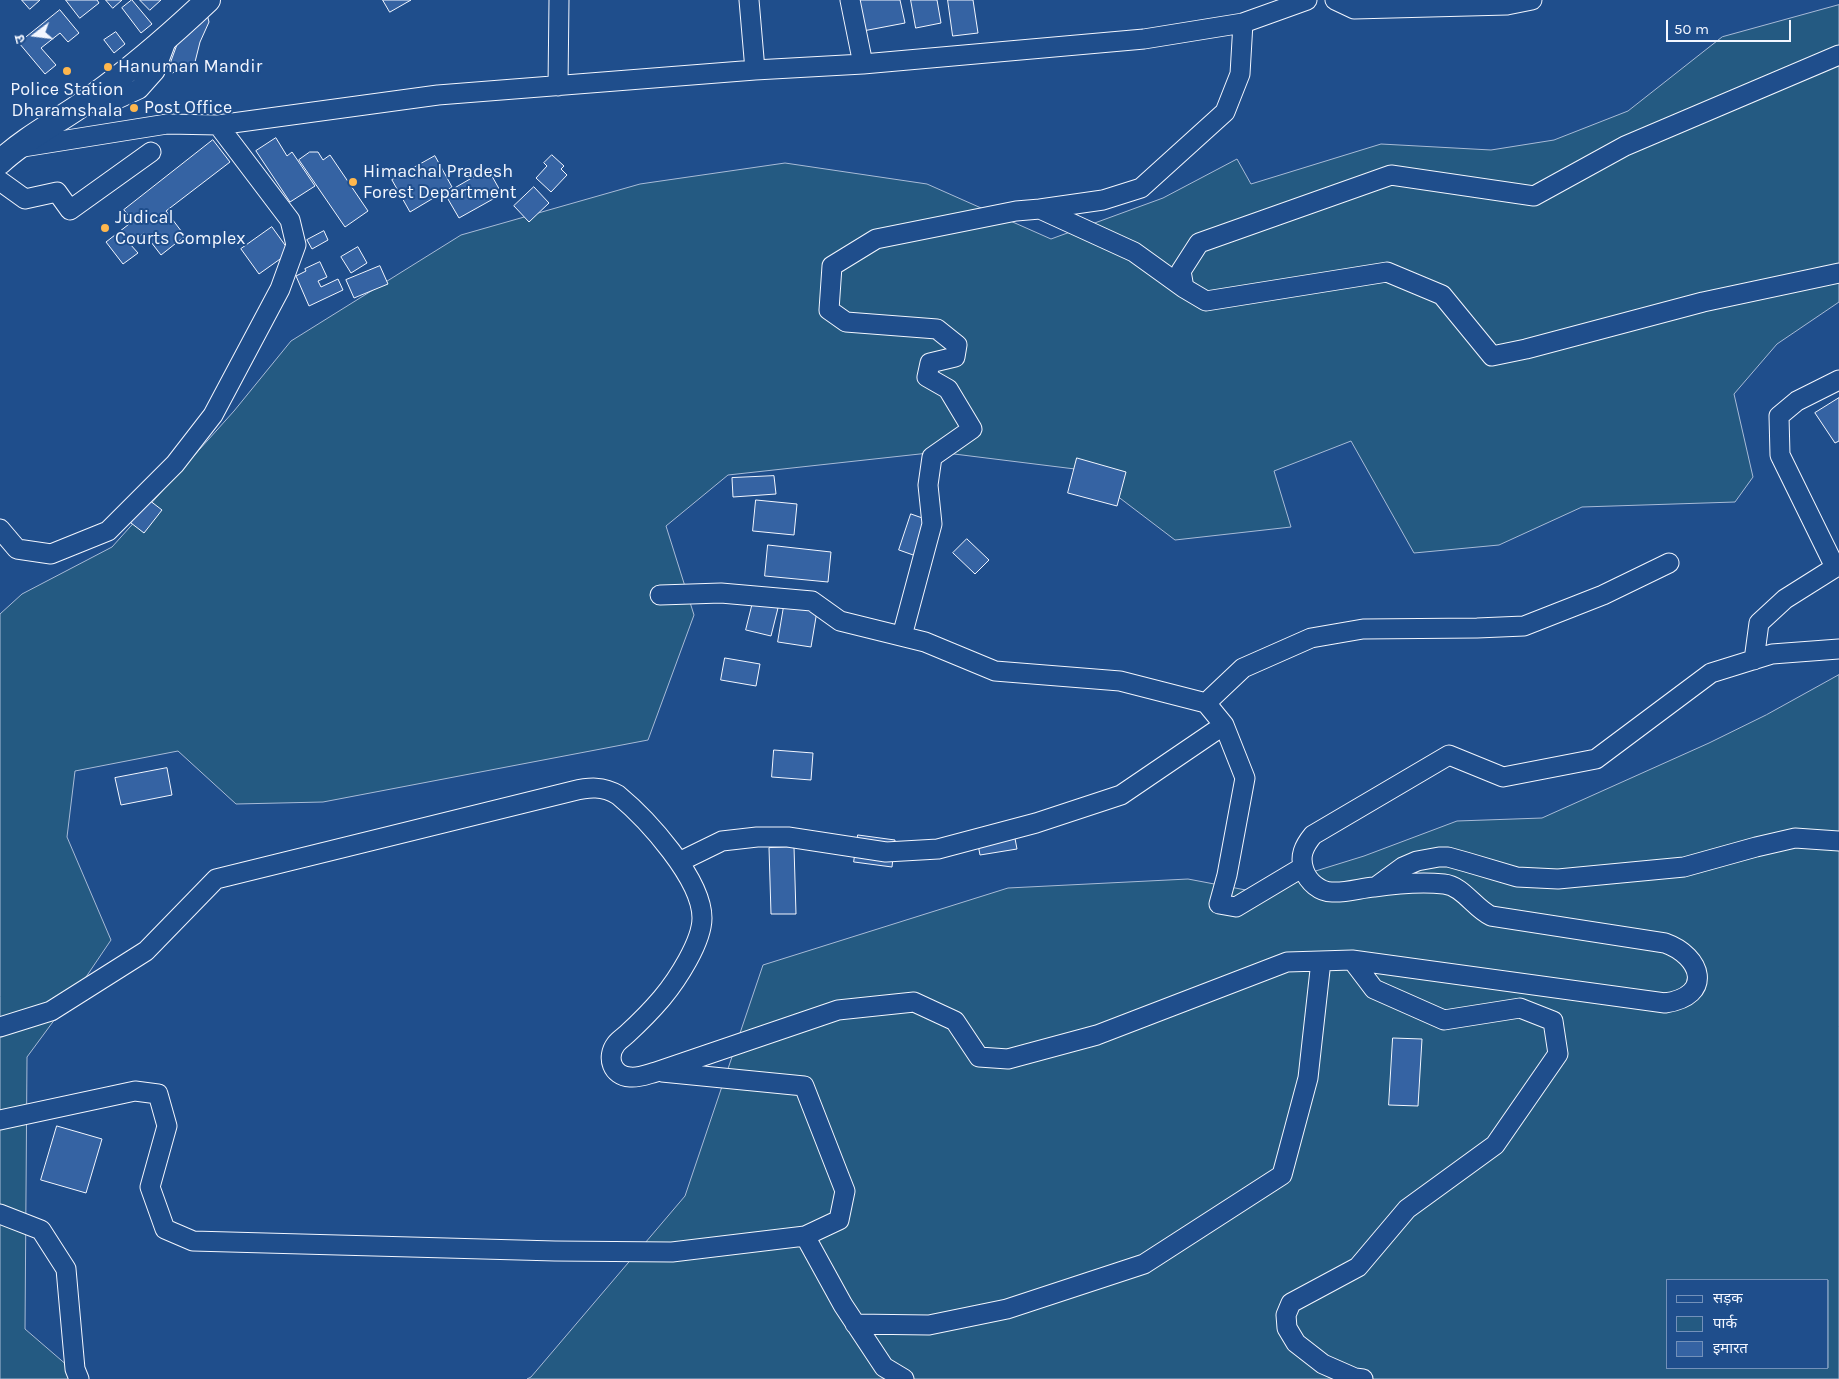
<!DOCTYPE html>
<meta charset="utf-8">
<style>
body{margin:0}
#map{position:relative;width:1839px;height:1379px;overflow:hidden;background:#1f4e8c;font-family:Karla,"Noto Sans Devanagari",sans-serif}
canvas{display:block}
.legend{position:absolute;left:1666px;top:1279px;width:162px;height:90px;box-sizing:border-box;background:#1f4e8c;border:1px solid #7391ba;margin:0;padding:6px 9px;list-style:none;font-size:15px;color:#f2f6ff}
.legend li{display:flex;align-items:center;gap:10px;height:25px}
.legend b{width:25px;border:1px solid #7391ba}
.north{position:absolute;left:10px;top:10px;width:50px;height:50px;-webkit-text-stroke:4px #1f4e8c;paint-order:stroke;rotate:255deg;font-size:14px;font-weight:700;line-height:20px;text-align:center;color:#f2f6ff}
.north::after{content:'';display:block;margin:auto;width:18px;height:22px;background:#f2f6ff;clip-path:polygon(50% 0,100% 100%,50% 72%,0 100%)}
.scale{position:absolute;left:1666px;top:20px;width:125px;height:22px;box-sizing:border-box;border:2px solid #f2f6ff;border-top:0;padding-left:6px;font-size:15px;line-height:18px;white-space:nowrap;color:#f2f6ff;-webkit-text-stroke:4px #1f4e8c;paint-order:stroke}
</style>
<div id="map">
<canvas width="1839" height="1379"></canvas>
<ul class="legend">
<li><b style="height:6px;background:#1f4e8c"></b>सड़क</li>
<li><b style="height:14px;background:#245a82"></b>पार्क</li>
<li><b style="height:14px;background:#3563a3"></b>इमारत</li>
</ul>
<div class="north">उ</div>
<div class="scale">50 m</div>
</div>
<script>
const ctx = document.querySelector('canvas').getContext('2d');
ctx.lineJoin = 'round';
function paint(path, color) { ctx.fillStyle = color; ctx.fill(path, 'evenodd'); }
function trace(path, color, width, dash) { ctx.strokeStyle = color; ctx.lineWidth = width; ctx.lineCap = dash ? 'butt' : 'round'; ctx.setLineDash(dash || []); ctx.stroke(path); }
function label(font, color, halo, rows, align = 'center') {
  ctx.font = font + ' Karla,sans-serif'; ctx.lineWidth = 4; ctx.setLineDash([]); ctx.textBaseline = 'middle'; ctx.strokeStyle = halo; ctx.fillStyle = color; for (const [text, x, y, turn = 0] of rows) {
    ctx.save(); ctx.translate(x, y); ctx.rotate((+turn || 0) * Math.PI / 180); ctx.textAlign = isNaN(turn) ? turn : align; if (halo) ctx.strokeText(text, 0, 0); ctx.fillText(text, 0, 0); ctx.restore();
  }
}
const green = new Path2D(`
 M1839 5V302L1777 344 1734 394 1753 477 1735 502 1582 507 1499 545 1414 553 1351 441 1274 471 1291 527 1175 540 1083 470 938 452 728 475 666 526 694 615 648 740 323 802 236 804 178 751 75 771 67 837 111 940 86 977 27 1057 25 1329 83 1379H0V614L22 594 112 547 234 411 291 341 461 235 640 184 785 163 927 184 1051 239 1163 198 1237 159 1251 184 1381 144 1491 150 1554 140 1628 111 1722 37Z
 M1839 675V1379H527L531 1377 685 1196 763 965 1008 888 1188 879 1251 891 1364 856 1457 821 1542 818 1709 743 1766 715ZM1668 1280H1828V1368H1668Z`);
paint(green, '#245a82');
trace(green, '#a8bbd7', 1);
const building = new Path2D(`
 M22 0H40L30 9Z
 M66 0H97L99 3 80 18Z
 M106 0H122L113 8Z
 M132 0 152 24 141 33 122 8Z
 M140 0H161L150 10Z
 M383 0H411L390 12Z
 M857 0H900L905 23 863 31Z
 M911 0H937L941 23 916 28Z
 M948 0H973L978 33 953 36Z
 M60 10 79 33 68 42 60 33 41 48 56 65 45 74 19 43Z
 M207 14 209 22 200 42 194 66 172 73 171 61 179 39Z
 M116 32 125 44 114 53 104 40Z
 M276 138 287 156 292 152 315 186 290 202 256 151Z
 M213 140 230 162 166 211 185 236 161 255 144 233 130 244 138 253 123 264 106 242 133 221 124 210Z
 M310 152H318L323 160 330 155 368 211 345 227 299 160Z
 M552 155 564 166 561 169 567 175 551 192 536 178 547 166 544 163Z
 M435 156 452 187 410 212 392 180Z
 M488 169 502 194 459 218 445 194Z
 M534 187 549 203 529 222 514 206Z
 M272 227 290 252 259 274 241 249Z
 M324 231 328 240 312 249 307 240Z
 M358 247 367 263 351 273 341 257Z
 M320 262 327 277 318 281 321 287 338 279 343 290 309 306 296 276 306 271 305 269Z
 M380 266 388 284 354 298 346 280Z
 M1839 398V441L1835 443 1815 413Z
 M1077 458 1126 472 1117 506 1068 493Z
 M774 476 776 494 733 497 732 478Z
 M149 500 162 510 144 533 131 523Z
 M756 500 797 504 794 535 753 531Z
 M911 514 928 520 916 556 899 550Z
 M967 539 989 560 975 574 953 553Z
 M768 545 831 552 828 582 765 576Z
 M753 602 778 608 771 636 746 630Z
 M784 606 817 611 811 647 778 642Z
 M725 658 760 664 756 686 721 680Z
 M774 750 813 753 811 780 772 777Z
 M167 768 172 795 121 805 115 778Z
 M1013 828 1017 849 980 855 976 834Z
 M858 835 895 840 892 867 854 862Z
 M794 847 796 914H771L769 848Z
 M1393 1038 1422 1039 1418 1106 1389 1105Z
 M57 1126 102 1139 86 1193 41 1180Z`);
paint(building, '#3563a3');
trace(building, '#f2f6ff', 1);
const minor = new Path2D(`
 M749 0 755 70
 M850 0 863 64
 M1335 0 1354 9 1507 5 1532 0
 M1839 55 1625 146 1534 196 1391 175 1199 243 1181 271 1184 288 1206 301 1387 272 1442 295 1492 356 1526 349 1703 302 1839 273
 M558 86 559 0
 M93 97 115 100 139 89 155 71 167 39
 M17 148 167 124 218 125 438 95 755 70 863 64 1144 39 1243 23 1307 0
 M0 181 25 199 57 192 70 210 151 152
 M1040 209 1103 200 1141 188 1225 112 1240 74 1243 23
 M0 529 17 549 51 554 108 531 175 464 213 415 280 289 296 245 290 220 218 125
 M1835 567 1780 455 1779 416 1797 401 1839 380
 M660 595 721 593 812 601 840 621 925 642 995 671 1120 681 1206 703 1224 725 1245 778 1227 875 1219 904 1236 907 1303 867
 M902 636 932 524 928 485 932 457 972 429 948 389 927 377 930 363 955 357 957 345 937 329 846 322 829 310 832 266 876 239 1016 211 1040 209 1134 252 1184 288
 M1754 660 1759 623 1785 599 1839 565
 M1206 703 1243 668 1311 638 1363 629 1477 628 1524 626 1603 595 1669 563
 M679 862 722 841 757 837H788L886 852 938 849 1036 823 1121 795 1224 725
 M1377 886 1403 867 1417 861 1439 857H1448L1466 862 1517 877 1558 879 1684 867 1756 847 1795 838 1839 841
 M1352 960 1374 989 1444 1020 1520 1008 1553 1021 1558 1054 1495 1145 1407 1209 1358 1267 1291 1303 1286 1315 1287 1328 1296 1343 1323 1364 1355 1378 1363 1379
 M0 1027 51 1011 146 951 216 879 573 791C589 787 603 786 618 795 647 819 702 879 702 918 702 942 677 980 662 998 651 1011 639 1023 627 1034 624 1037 619 1040 616 1044 606 1057 612 1076 630 1077 639 1078 648 1074 656 1072L838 1010 914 1002 955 1021 979 1057 1008 1059 1097 1035 1287 962 1352 960 1665 1003C1714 996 1702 956 1665 943L1491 916C1474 908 1463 886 1444 884 1423 882 1395 884 1374 887 1361 888 1346 893 1332 892 1320 892 1308 882 1304 870 1299 856 1304 846 1313 835L1449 755 1503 777 1596 759 1711 673 1772 654 1839 649
 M0 1120 135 1091 158 1094 167 1126 150 1187 165 1229 193 1241 555 1251 672 1252 805 1236 839 1220 845 1191 804 1086 662 1072
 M0 1214 41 1230 66 1269 75 1369 79 1379
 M805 1236 843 1305 884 1367 904 1379
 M855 1324 929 1325 1007 1309 1144 1264 1282 1175 1308 1078 1321 961`);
const major = new Path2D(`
 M0 162C28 136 63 119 94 96 134 67 172 34 208 0`);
trace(minor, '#f2f6ff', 21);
trace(major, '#f2f6ff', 26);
trace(minor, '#1f4e8c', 19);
trace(major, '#1f4e8c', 24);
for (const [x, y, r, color] of [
 [108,67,5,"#ffb74d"],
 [67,71,5,"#ffb74d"],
 [134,108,5,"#ffb74d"],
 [353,182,5,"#ffb74d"],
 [105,228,5,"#ffb74d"]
]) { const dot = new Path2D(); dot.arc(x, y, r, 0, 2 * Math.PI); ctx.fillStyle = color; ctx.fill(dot); trace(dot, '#1f4e8c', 2); }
label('18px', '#f2f6ff', '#1f4e8c', [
 ["Hanuman Mandir",118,67],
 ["Police Station",67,90,"center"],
 ["Dharamshala",67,111,"center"],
 ["Post Office",144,108],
 ["Himachal Pradesh",363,172],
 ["Forest Department",363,193],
 ["Judical",115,218],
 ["Courts Complex",115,239]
], 'left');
</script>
